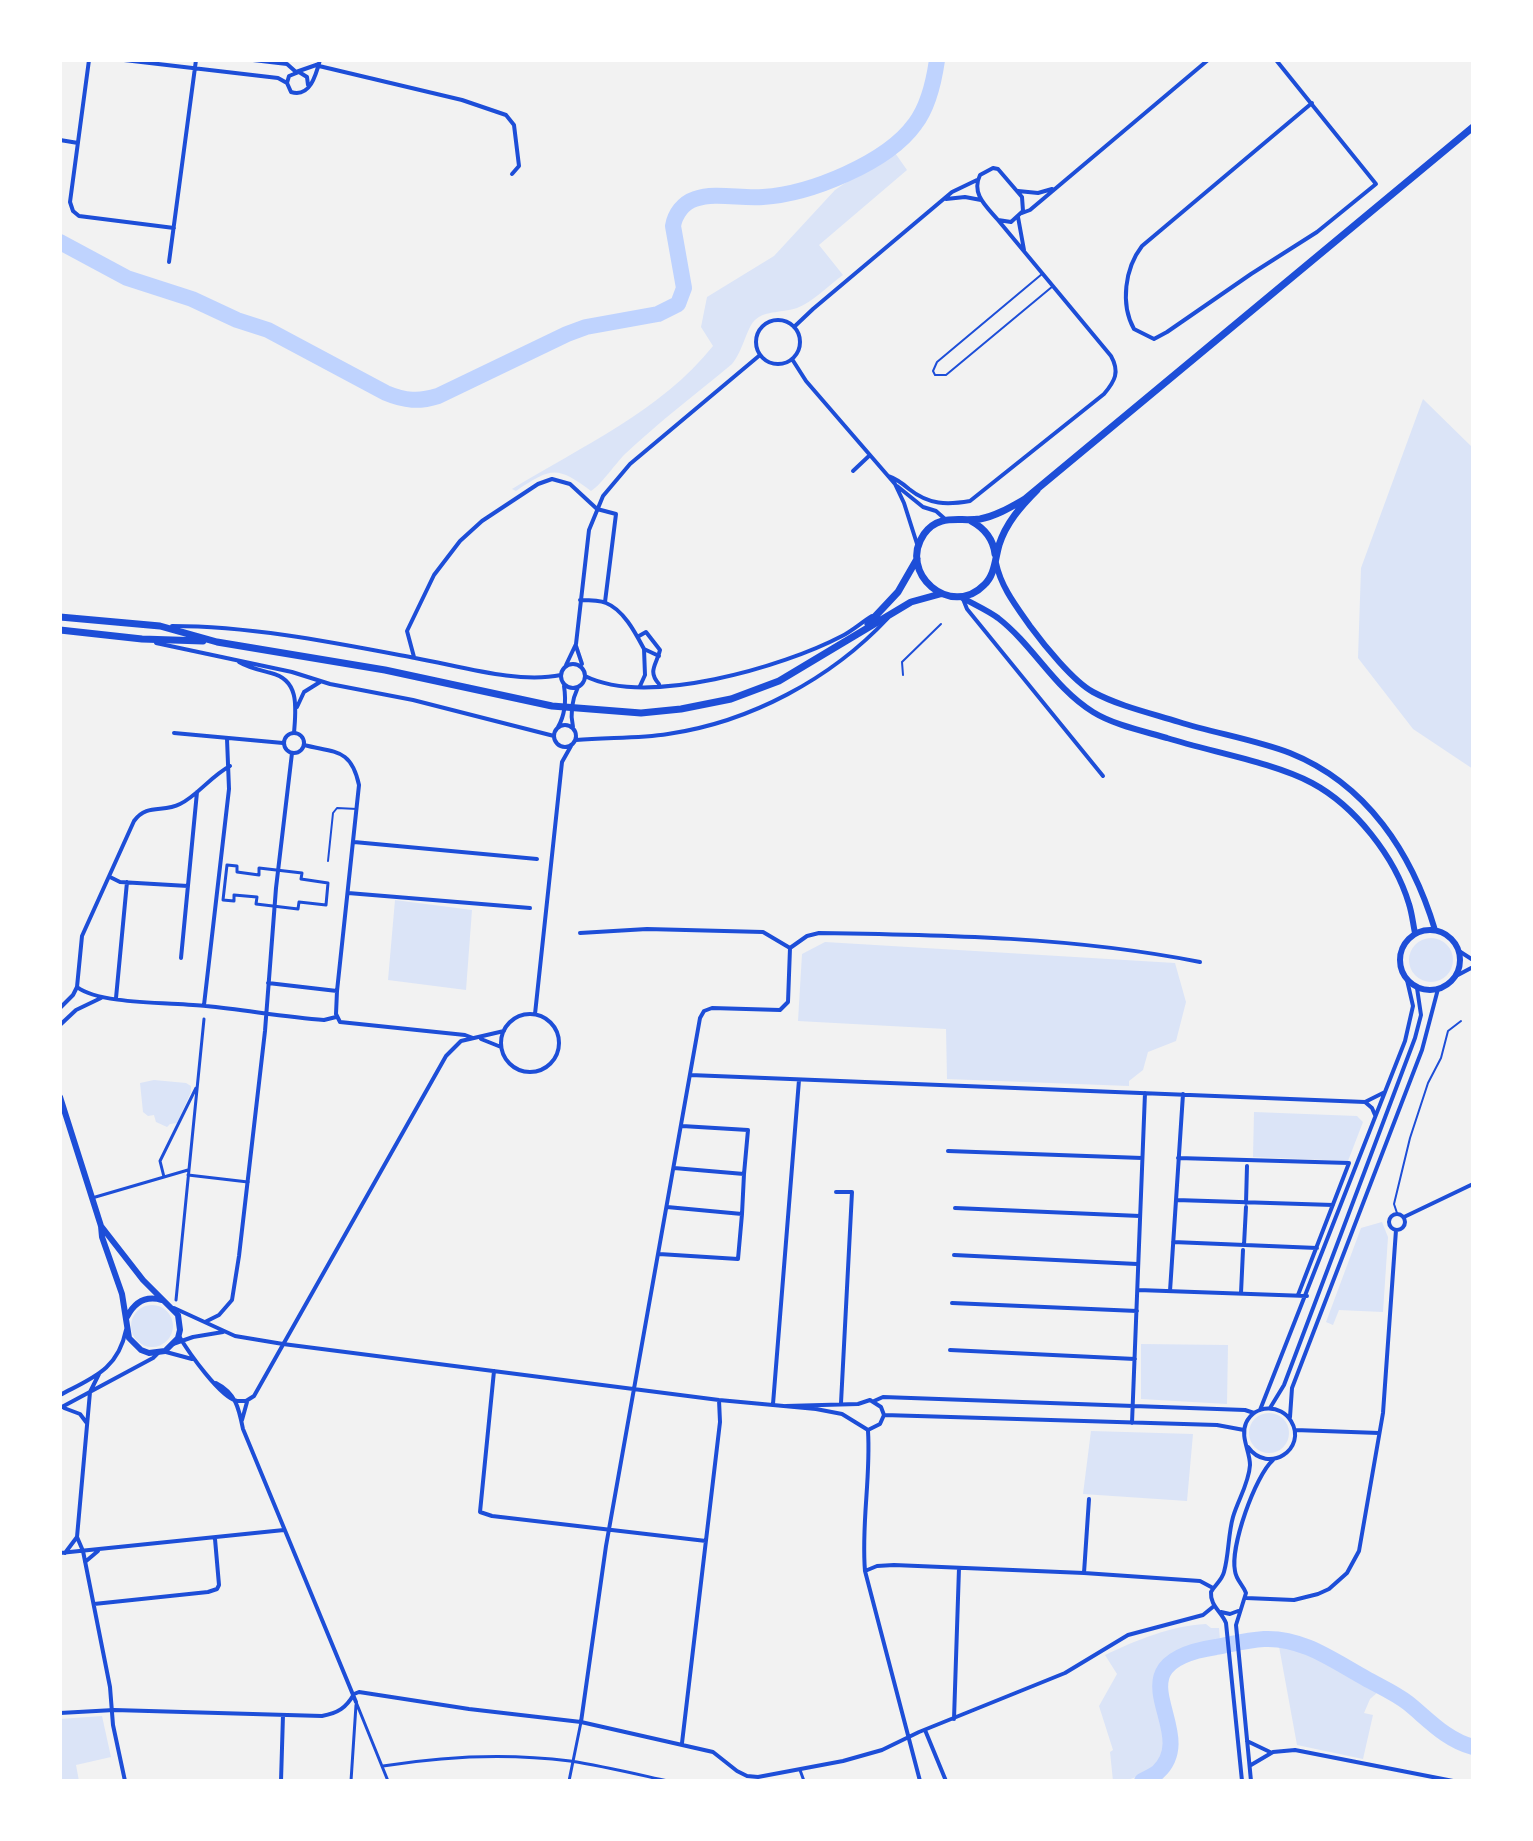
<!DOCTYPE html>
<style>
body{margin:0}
#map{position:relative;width:1533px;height:1841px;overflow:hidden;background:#f2f2f2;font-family:Mulish,sans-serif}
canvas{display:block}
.frame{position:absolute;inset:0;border:62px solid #fff;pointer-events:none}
</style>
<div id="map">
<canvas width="1533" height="1841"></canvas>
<div class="frame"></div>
</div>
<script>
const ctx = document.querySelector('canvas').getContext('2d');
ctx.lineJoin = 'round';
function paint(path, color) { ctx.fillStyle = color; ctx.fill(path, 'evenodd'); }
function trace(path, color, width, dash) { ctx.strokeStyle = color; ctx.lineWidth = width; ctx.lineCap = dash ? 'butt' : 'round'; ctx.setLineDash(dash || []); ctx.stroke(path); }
paint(new Path2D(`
 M893 150 907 170 819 245 843 275C829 285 813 302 797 308 783 313 766 310 755 320 747 327 743 351 732 364 696 394 659 422 625 454 616 463 600 486 591 491 557 466 552 467 516 491L512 489C582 446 661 411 713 346L701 327 707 297 774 256 835 190Z
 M1423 399 1473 448V769L1413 729 1358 658 1361 568Z
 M395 900 472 910 466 990 388 980Z
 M1409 960a22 22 0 1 1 44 0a22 22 0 1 1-44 0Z
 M825 942 1175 963 1186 1002 1176 1041 1148 1052 1143 1070 1129 1081V1086L947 1079 946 1029 798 1021 802 954Z
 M154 1080 186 1083 191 1086V1092L177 1123 170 1124 167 1127 156 1122 154 1115 148 1116 143 1112 140 1083Z
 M1254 1112 1357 1116 1363 1122 1348 1161 1253 1157Z
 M1382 1222 1388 1237 1383 1312 1339 1310 1333 1325 1326 1322 1361 1228Z
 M131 1326a21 21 0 1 1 42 0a21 21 0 1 1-42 0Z
 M1141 1344 1228 1345 1227 1404 1141 1399Z
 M1249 1433a20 20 0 1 1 40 0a20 20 0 1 1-40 0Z
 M1091 1431 1193 1434 1187 1501 1083 1494Z
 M1206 1624 1211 1628H1219L1220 1640C1190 1644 1153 1654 1156 1692 1157 1706 1163 1720 1165 1734 1170 1764 1139 1782 1113 1781L1110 1752 1113 1750 1099 1706 1117 1674 1105 1655C1137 1640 1170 1626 1206 1624Z
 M1278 1641 1308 1647 1378 1692 1370 1699 1364 1713 1373 1715 1363 1759 1297 1745Z
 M102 1716 111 1757 76 1765 79 1781H60V1719Z`), '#dbe4f7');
trace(new Path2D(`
 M60 242 127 278 192 299 237 320 268 330 386 393C405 401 419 402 438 396L567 334 586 327 658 314 678 304 684 288 673 226C675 214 683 203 695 199 716 192 741 199 763 197 810 194 887 163 915 124 928 107 934 81 937 60
 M1142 1781C1147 1778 1154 1776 1158 1772 1203 1730 1104 1664 1216 1647 1232 1644 1248 1640 1264 1639 1302 1637 1334 1661 1365 1678 1379 1686 1395 1693 1408 1703 1428 1719 1446 1740 1473 1747`), '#bfd3fe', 16);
trace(new Path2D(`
 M1042 274 937 362 933 371 935 375H946L1053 286
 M903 675 902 662 941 624
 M328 861 333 813 337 808 357 809
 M1397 1213 1394 1204 1410 1138 1428 1083 1441 1058 1448 1031 1461 1021`), '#1d4ed8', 2);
trace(new Path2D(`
 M227 865 237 866V872L259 875V868L302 873 301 879 328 883 326 905 299 902 298 909 256 904 257 897 234 895V901L223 900Z
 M188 1175 248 1182
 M164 1177 160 1161 196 1088
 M92 1198 188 1170
 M176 1300 204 1019
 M356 1702 388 1781
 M383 1766C445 1756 508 1753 570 1761 603 1766 636 1774 668 1781
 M800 1770 804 1781
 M351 1781 356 1705
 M569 1781 581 1722`), '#1d4ed8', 3);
trace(new Path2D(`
 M89 60 70 202 73 211 79 216 174 228
 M124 60 278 78 287 83 291 92C310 98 316 75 320 60
 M253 60 287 64 296 72 319 64
 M1276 60 1376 184 1317 232 1251 274 1167 332 1154 339 1134 329C1120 304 1125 268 1142 246L1312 103
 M319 66 462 100 506 115 514 125 519 166 512 174
 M287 83 289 76 299 72 307 77 308 85
 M60 140 78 143
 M993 168 998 169 1022 197 1023 211 1011 222 998 220C986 206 971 194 980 175Z
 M1018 191 1038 193 1052 189
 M946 199 965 197 981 200
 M1022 213 1030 210 1208 60
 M1018 217 1024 250
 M169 262 196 60
 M756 342a22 22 0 1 1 44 0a22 22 0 1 1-44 0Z
 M794 327 813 309 952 192 977 180
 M792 359 806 381 895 484 904 503 918 547
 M853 471 870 455
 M888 476C897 479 902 483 909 489 929 505 947 505 970 501L1104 394C1115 381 1120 372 1111 356L998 220
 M897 486 923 507 936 511 945 519
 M963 599 967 609 1103 776
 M580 600C588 600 599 600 606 603 624 610 636 634 644 649L659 656
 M172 626C252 626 336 643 415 658 460 666 517 684 561 675
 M639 636 646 632 660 650C657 664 647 671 659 684
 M156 643 292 672 330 684 413 700 554 736
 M576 646 582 664
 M414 657 407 631 434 575 460 541 482 521 538 484 552 479 570 484 597 509 616 514 605 602
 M239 662C249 668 260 670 271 673 300 680 296 708 294 733
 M561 676a12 12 0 1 1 24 0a12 12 0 1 1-24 0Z
 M566 665 576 644 589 530 603 496 630 464 760 355
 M585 676C647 707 783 667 842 636 852 631 862 622 872 616
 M640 686 645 675 644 649
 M297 707 304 692 320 682
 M554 736a11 11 0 1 1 22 0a11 11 0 1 1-22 0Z
 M558 727C565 715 566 699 564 686
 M573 727C570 714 572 700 578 687
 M284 743a10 10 0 1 1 20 0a10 10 0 1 1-20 0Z
 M174 733 283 743
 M576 740C606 737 637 739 668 734 750 722 831 679 888 618
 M354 842 537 859
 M110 877 120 882 188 886
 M348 893 530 908
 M580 933 647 929 763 932 790 948 788 1002 780 1010 712 1008 704 1011 700 1018 606 1546 581 1722
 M790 948 807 936 819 933C947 935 1075 937 1200 962
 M1459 951 1473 960
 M181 958 197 792
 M1456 976 1473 967
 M268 983 337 991 359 785C351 748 335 753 304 745
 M77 987C100 1005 174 1002 206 1006 246 1010 285 1017 324 1020L336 1017
 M337 991 336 1014 340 1022 465 1035 473 1038
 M116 998 127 882
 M204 1005 229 789 227 739
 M60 1008 73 995 77 987 82 936 134 821C147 803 163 813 180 804 197 796 211 776 230 766
 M535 1014 562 762 571 746
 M501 1043a29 29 0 1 1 58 0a29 29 0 1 1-58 0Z
 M60 1025 76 1010 101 998
 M481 1039 501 1047
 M690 1075 1365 1102 1385 1092
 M1365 1102 1372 1108 1375 1115
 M682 1126 748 1130 744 1174
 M948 1151 1142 1158
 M1178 1158 1349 1163 1298 1295
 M836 1192H852L841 1403
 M1176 1200 1333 1205
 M1246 1203 1247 1166
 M667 1207 742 1214 744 1174 674 1168
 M955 1208 1140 1216
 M1389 1222a8 8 0 1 1 16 0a8 8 0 1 1-16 0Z
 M1404 1217 1473 1184
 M1173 1242 1317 1248
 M1244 1245 1246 1207
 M659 1254 738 1259 742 1214
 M954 1255 1137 1264
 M1138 1290 1307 1296
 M1170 1291 1183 1094
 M1241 1293 1243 1250
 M952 1303 1137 1311
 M174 1308 235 1336 283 1344 719 1400 816 1409 842 1414 868 1430 880 1424 884 1415 881 1407 870 1400 858 1404 786 1406
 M205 1322 219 1315 232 1300 239 1256 265 1031 276 888 292 753
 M179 1336C189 1353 220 1397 237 1401
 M173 1344 193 1337 223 1332
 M950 1350 1135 1359
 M166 1352 192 1359
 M494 1371 480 1512 492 1516 706 1541
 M99 1374 90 1392 77 1537 83 1551 110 1687 113 1725 125 1781
 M216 1383C236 1393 239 1409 243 1429L356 1702
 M60 1395C92 1378 118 1370 126 1330
 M237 1401H246L254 1396 446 1056 461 1041 504 1031
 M874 1401 883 1397 1245 1410 1254 1413
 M773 1404 799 1080
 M60 1408 153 1358 158 1353
 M64 1408 80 1414 86 1422
 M1270 1408 1284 1385 1415 1038 1421 1015 1417 988
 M1260 1410 1405 1041 1413 1006 1407 980
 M884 1415 1217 1425 1244 1430
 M1290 1417 1292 1388 1422 1050 1438 989
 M242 1420 247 1402
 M1132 1423 1145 1093
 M1295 1430 1379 1433
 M868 1431C871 1477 861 1524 865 1571L920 1781
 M60 1553 284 1530
 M65 1553 77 1537
 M85 1562 98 1551
 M865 1571 877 1566 894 1565 1084 1573 1200 1581 1213 1588
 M1084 1573 1089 1499
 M1246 1598 1294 1600 1318 1594 1329 1589 1347 1573 1359 1551 1383 1413 1396 1230
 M94 1604 208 1592 217 1589 219 1585 215 1539
 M1221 1612 1230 1614 1238 1611
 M60 1713 114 1710 322 1716C338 1713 346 1708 354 1694L359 1692 469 1709 581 1722 713 1752 737 1771 747 1776 758 1777 843 1761 882 1750 919 1732 1065 1673 1128 1635 1203 1615 1214 1606
 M954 1719 959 1568
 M925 1730 946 1781
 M1247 1741 1270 1752
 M682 1743 720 1422 719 1400
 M1251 1765 1273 1752 1295 1750 1453 1781
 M281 1781 283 1715
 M1202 1781H1210
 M1242 1781 1226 1623C1221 1611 1210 1606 1211 1592 1215 1585 1222 1580 1224 1572 1229 1554 1228 1535 1233 1517 1238 1500 1249 1483 1250 1465 1250 1451 1240 1437 1246 1423 1255 1404 1281 1404 1291 1421 1308 1449 1268 1475 1248 1447
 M1251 1781 1236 1625 1246 1593C1243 1585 1236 1580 1235 1571 1230 1547 1255 1476 1273 1460`), '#1d4ed8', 4);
trace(new Path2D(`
 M996 563C1001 587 1016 606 1030 626 1044 645 1073 681 1093 692 1119 706 1150 713 1179 722 1214 733 1256 740 1290 753 1367 784 1412 853 1435 930
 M961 597C973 604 987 610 998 618 1034 646 1054 688 1093 712 1114 725 1143 731 1167 738 1211 752 1272 762 1312 783 1355 806 1395 857 1409 904 1412 913 1413 924 1415 933
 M1400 960a30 30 0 1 1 60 0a30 30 0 1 1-60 0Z
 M60 1097 101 1226 102 1237 122 1294 129 1338 141 1350 149 1353 165 1351 178 1338 180 1330 178 1315 143 1280 101 1226
 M127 1317C134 1303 145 1295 162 1300`), '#1d4ed8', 6);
trace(new Path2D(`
 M1037 490C1021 506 1006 523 999 545 995 559 995 575 984 585 951 619 897 573 924 534 939 513 959 522 980 519 996 516 1011 507 1025 499L1473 127
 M971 521C984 528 993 538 995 554
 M60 617 160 626 217 642 385 670 552 706 641 713 681 709 731 699 779 681 911 602 940 594
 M868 624 898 592 917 559
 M60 630 142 639 203 641`), '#1d4ed8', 7);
</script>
